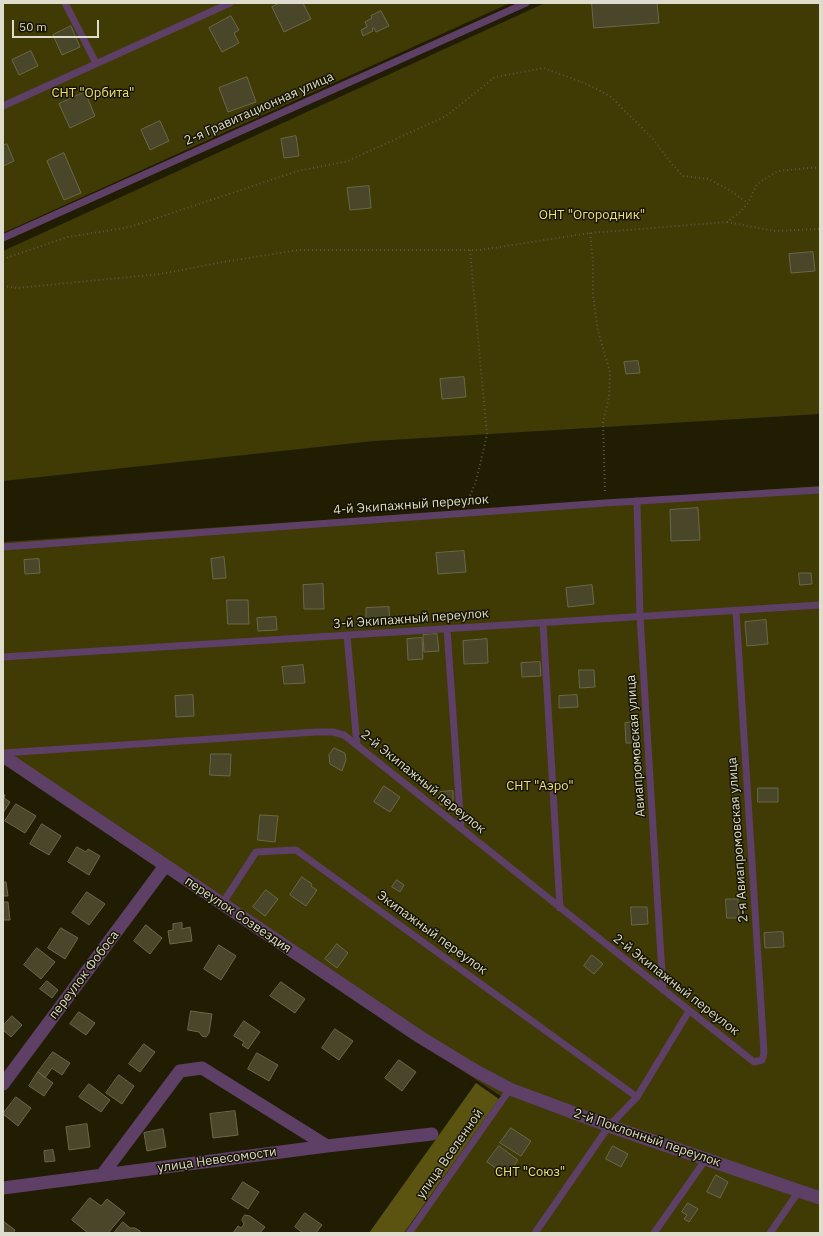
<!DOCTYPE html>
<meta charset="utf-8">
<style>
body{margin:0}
#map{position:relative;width:823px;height:1236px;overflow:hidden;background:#211d03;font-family:"IBM Plex Sans",sans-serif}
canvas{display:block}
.frame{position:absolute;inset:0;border:4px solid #deddcd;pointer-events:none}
.scale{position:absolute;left:12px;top:20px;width:87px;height:18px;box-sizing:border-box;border:2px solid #deddcd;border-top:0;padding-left:5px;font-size:12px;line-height:14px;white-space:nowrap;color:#deddcd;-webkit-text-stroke:3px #171400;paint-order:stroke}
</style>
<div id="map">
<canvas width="823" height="1236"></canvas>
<div class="frame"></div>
<div class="scale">50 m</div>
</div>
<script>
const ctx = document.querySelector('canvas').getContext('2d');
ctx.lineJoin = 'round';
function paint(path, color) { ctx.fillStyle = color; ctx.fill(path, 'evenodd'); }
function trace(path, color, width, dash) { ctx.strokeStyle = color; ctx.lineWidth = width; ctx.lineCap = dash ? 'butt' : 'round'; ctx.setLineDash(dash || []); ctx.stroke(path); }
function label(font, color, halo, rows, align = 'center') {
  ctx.font = font + ' "IBM Plex Sans",sans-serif'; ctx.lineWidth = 3; ctx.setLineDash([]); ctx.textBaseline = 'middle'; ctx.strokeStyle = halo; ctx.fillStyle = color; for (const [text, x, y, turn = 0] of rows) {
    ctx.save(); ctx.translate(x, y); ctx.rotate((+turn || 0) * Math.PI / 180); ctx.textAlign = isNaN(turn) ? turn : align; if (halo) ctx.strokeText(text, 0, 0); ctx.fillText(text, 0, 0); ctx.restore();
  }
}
paint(new Path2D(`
 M6 3H510L3 233V4Z
 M545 3H820V414L374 441 3 481V251Z
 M820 486V1233H412L505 1099 3 764V542Z`), '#403a04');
paint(new Path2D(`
 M476 1083 499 1099 404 1233H369Z`), '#5b5411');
const building = new Path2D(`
 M280 3H303L311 19 284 32 272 7Z
 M592 3H657L659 23 594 28Z
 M381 11 389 26 376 32 374 28 372 29 373 31 363 36 361 30 367 27 365 22 372 18 371 16Z
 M231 16 239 30 234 33 239 43 222 52 209 28Z
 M71 26 80 47 62 55 53 35Z
 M31 51 38 66 19 75 12 60Z
 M247 77 256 102 228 112 219 88Z
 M85 92 95 116 70 128 59 104Z
 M160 121 169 141 150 150 141 130Z
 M296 136 299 156 284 158 281 139Z
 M7 144 14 161 3 166V146Z
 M64 153 81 193 64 200 47 161Z
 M369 186 371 208 350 210 347 188Z
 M813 252 815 271 791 273 789 254Z
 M638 361 640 373 626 374 624 362Z
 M464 377 466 397 442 399 440 379Z
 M698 508 700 540 671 541 670 510Z
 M464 551 466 572 438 574 436 553Z
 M224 557 226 578 213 579 211 559Z
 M39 559 40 573 25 574 24 560Z
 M799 573H811L812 584 800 585Z
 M323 584 324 609H304L303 585Z
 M592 585 594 604 568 607 566 588Z
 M227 600H248L249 624H228Z
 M389 607 390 625H366V608Z
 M276 617 277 630 258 631 257 618Z
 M766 620 768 644 747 646 745 622Z
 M437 634 439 651 424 652 423 635Z
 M422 638 423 659 408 660 407 639Z
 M487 639 488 663 464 664 463 641Z
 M540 662 541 676 522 677 521 663Z
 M303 665 305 683 284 684 282 667Z
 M579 670H594L595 687 580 688Z
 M193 695 194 716 176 717 175 696Z
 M577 695 578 707 559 708V696Z
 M634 722 637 743H626L625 723Z
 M334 748 345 753 346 760 342 771 330 764 329 755Z
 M211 754H231L230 776 210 775Z
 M384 786 400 797 390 812 374 802Z
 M758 788H778V802H758Z
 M453 791V804L440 805V792Z
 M3 794 5 795 4 798 10 802 3 813Z
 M16 804 36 816 25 833 5 821Z
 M260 815 278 816 275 842 258 840Z
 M42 824 61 836 49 855 30 844Z
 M77 847 86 852 88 849 100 856 89 875 68 862Z
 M302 877 312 884 311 886 317 890 306 906 290 895Z
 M397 880 404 885 400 892 392 887Z
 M3 882H6L8 896H3Z
 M266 890 278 899 265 916 253 907Z
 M87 892 105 904 89 925 72 913Z
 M726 899H738L739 918H727Z
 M3 902H8L10 920H3Z
 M631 907H647L648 924 632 925Z
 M182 923V929L190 927 192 941 170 944 168 931 173 930V924Z
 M146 925 162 938 150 954 134 941Z
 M61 928 78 938 65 959 48 948Z
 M783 932 784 947 765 948 764 933Z
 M337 944 348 953 337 968 325 959Z
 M219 945 236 956 221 980 204 969Z
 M37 948 55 962 41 979 24 965Z
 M592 955 603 964 594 974 584 966Z
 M47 981 58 990 52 998 40 989Z
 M281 982 305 999 295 1013 270 996Z
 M191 1011 212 1014 209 1033 206 1037 202 1036 199 1032 188 1030Z
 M79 1012 95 1023 86 1035 70 1024Z
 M12 1016 22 1025 11 1037 3 1030V1026Z
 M244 1021 260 1032 248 1049 242 1045 244 1042 234 1036Z
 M335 1029 353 1041 339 1060 322 1048Z
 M144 1044 155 1052 140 1072 129 1064Z
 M53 1052 70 1063 62 1075 52 1068 45 1078 38 1072Z
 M257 1053 278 1065 269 1081 248 1069Z
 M399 1060 416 1072 402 1091 385 1078Z
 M38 1072 53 1083 44 1096 29 1086Z
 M119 1075 134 1086 122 1104 106 1093Z
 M89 1084 110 1100 101 1112 79 1097Z
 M16 1097 31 1108 18 1126 3 1114Z
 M235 1111 238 1135 213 1138 210 1114Z
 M87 1124 90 1147 69 1150 66 1127Z
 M511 1128 531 1141 521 1156 500 1143Z
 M163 1129 166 1147 147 1151 144 1133Z
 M499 1146 518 1160 507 1176 487 1162Z
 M613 1146 628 1154 621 1167 606 1159Z
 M53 1150 55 1161 45 1162 44 1151Z
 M716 1175 728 1182 720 1198 707 1192Z
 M243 1182 259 1192 248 1209 232 1199Z
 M90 1198 101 1206 107 1199 125 1213 108 1233H88L72 1220Z
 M688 1203 698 1209 689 1222 684 1219 687 1215 682 1212Z
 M305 1213 322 1225 316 1233H303L295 1227Z
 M245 1215 250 1216 265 1227 260 1233H233L238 1226 241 1228 244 1224 242 1220Z
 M3 1221 15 1230 13 1233H3Z
 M123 1222 130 1228H135L140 1231V1233H114Z`);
paint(building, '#494629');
trace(building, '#6b684a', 1);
trace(new Path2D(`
 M727 222 774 231 820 229
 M590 233 593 261V295L598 331 610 372 609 397 603 422 605 493
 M3 259 68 237 130 227 298 171 348 161 446 116 495 77 544 68 589 85 611 97 653 139 671 163 683 176 708 179 728 189 748 203
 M3 286 17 288 160 274 229 261 299 250H480L590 233 727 222 739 213 748 203 757 184 778 171 820 167
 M467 503 476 481 487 435 470 250`), '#5c5942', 2, [1, 3]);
trace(new Path2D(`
 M65 3 96 63
 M3 106 230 3
 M3 238 526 3
 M637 501 640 616 663 990
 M3 547 605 503 820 490
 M543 623 560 908
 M447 629 461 828
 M347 635 357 745
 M3 657 820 605
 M3 753 316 732H333L344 735 754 1062 762 1060 764 1053 736 610
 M222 904 256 852 296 850 637 1097
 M409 1233 510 1089
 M535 1233 609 1126 637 1097 689 1011
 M654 1233 706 1159
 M770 1233 799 1191`), '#5e3f66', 7);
trace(new Path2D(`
 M3 756 420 1037 476 1071 510 1089 609 1126 820 1198
 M3 1084 165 866
 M102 1175 180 1071 202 1068 327 1146
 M3 1188 327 1146 432 1134`), '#5e3f66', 13);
label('13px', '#ede170', '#171400', [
 ["СНТ \"Орбита\"",93,93],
 ["ОНТ \"Огородник\"",592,215],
 ["СНТ \"Аэро\"",540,786],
 ["СНТ \"Союз\"",530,1172]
]);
label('13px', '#deddcd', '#171400', [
 ["2-я Гравитационная улица",259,109,-24],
 ["4-й Экипажный переулок",411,505,-4],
 ["3-й Экипажный переулок",411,619,-4],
 ["Авиапромовская улица",636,746,-94],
 ["2-й Экипажный переулок",423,782,39],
 ["2-я Авиапромовская улица",738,840,-94],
 ["переулок Созвездия",238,915,34],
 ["Экипажный переулок",432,933,36],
 ["переулок Фобоса",84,975,-53],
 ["2-й Экипажный переулок",676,985,38],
 ["2-й Поклонный переулок",647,1138,19],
 ["улица Вселенной",450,1154,-55],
 ["улица Невесомости",217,1160,-8]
]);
</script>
